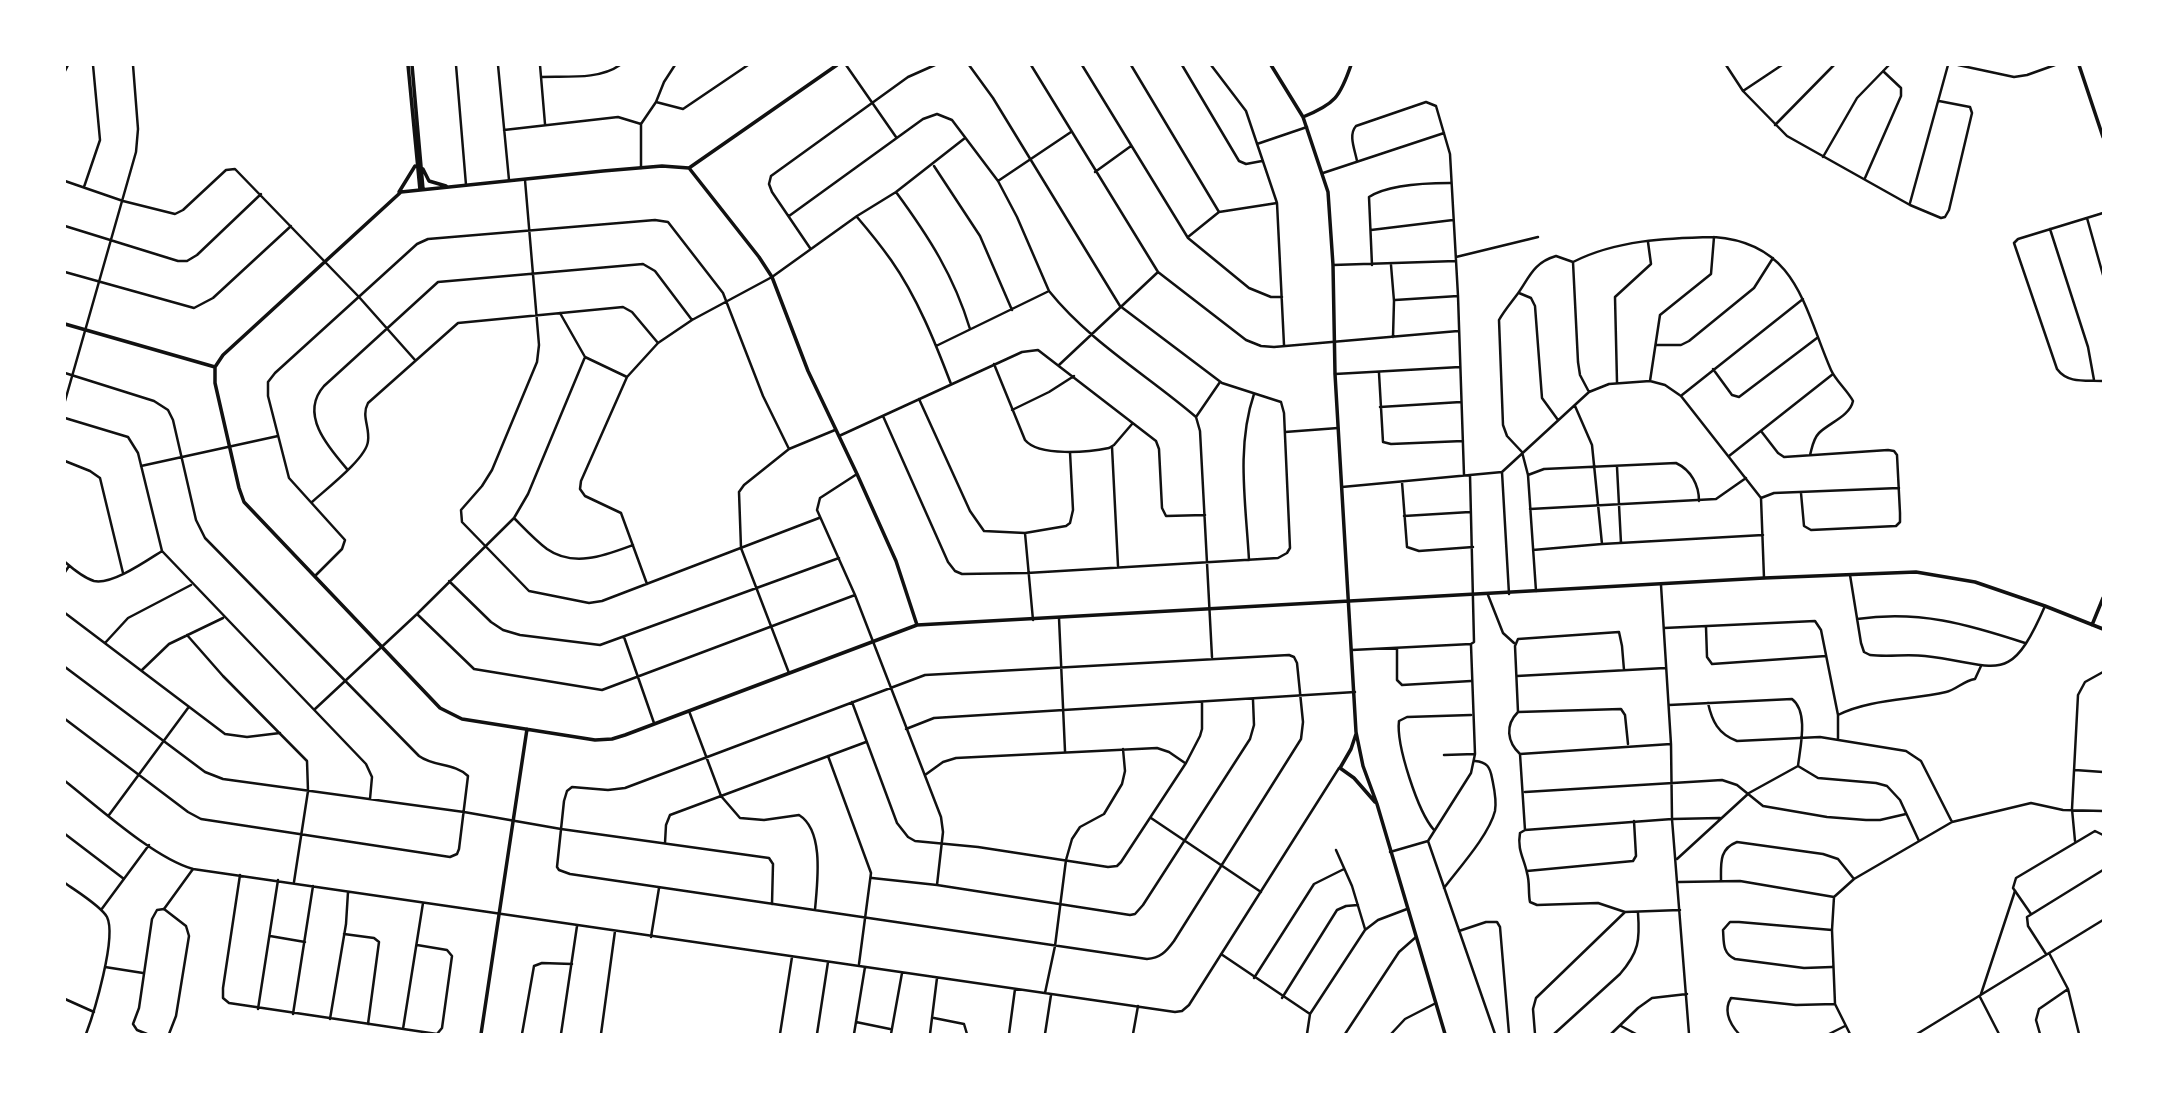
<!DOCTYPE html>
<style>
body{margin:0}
#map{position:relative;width:2168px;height:1099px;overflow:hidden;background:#fff;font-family:"Open Sans",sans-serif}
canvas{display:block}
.frame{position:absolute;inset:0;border:66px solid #fff;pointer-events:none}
</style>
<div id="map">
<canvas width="2168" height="1099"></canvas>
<div class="frame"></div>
</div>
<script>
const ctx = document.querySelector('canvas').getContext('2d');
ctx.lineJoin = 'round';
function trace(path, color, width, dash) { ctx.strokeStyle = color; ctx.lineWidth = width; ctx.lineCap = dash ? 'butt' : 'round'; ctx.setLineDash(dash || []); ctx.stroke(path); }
trace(new Path2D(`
 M164 909 193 869
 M1981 994 2015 891`), '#111', 2.5);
trace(new Path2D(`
 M456 65 466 185
 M498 65 509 180
 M540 65 545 124
 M846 65 896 137
 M1031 65 1158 272 1246 340 1261 346 1274 347 1458 331
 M1082 65 1188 238 1249 288 1271 297H1282
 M1131 65 1219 212
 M1182 65 1239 161 1246 164 1262 161
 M1211 65 1246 111 1277 203 1284 345
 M1726 65 1743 91 1787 136 1910 205 1941 218 1945 217 1949 210 1972 113 1970 107 1939 101
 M1958 65 2014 77 2027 75 2055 65
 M65 71 68 65
 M541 77C566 76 599 80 620 65
 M1743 91 1782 65
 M656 102 683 109 748 65
 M1775 125 1834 65
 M504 130 618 117 641 124
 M1257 144 1307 127
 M1823 157 1857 98 1889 65
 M1357 161C1355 150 1348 135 1356 126L1426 102 1436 106 1450 154 1458 296 1464 475
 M934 166 980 236 1012 310
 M641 168V124L656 102 664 82 675 65
 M1095 172 1131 146
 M1323 173 1444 133
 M1865 178 1901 96V88L1883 71
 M525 180 539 345 537 362 492 470 482 486 461 510 462 522 529 591 589 603 602 601 819 518
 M65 181 123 201 175 214 183 210 226 170 235 169 359 297 415 360
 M998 181 1071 132
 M84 187 100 140 93 65
 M896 192C929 237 954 276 970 329
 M1910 203 1948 65
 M2103 213 2018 239 2014 243 2057 369C2068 384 2086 380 2103 381
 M789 216 923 119 937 114 952 120 998 181 1017 217 1049 291C1090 342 1147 375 1196 417
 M857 217C869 231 881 246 891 260 917 297 935 342 951 384
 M2087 218 2103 275
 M65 226 178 261H187L197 255 261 194
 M2050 229 2088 347 2094 380
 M1371 230 1453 220
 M1188 237 1219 212 1277 203
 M810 248 772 192 769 184 771 176 908 77 935 65
 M1456 257 1538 237
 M1573 262C1616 240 1667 238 1714 237 1797 243 1804 308 1831 370 1836 381 1847 390 1853 401 1850 416 1829 423 1819 433 1813 439 1812 448 1810 455
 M1573 262 1578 362 1580 375 1589 392
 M1333 265 1456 261
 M1372 265 1369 197C1389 184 1426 183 1450 183
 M1391 265 1394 301 1393 337
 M65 272 194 308 213 298 291 226
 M1519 293 1531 298 1535 306 1542 398 1558 420
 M1395 300 1458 296
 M560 313 585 357 627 377
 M1657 345H1681L1689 341 1754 288 1773 258
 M936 346 1049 291
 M994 364 1025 440C1039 457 1089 452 1109 448L1114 445 1132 424
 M1059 365 1158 272
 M1713 369 1732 395 1739 397 1817 338
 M65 373 154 401 168 410 173 420 196 520 205 538 419 756C434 767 455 763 468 776L459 849 457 854 450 857 201 819 188 812 65 719
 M1379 373 1383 442 1391 444 1463 441
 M1335 374 1460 367
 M1650 381 1660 315 1711 274 1714 237
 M1617 382 1615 297 1651 264 1648 242
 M1682 395 1803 299
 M919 399 970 511 984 531 1025 533 1066 526 1070 523 1073 510 1070 452
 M65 401 136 152 138 129 133 65
 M1575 406 1592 445 1602 544
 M1380 407 1461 402
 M1012 410 1049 392 1074 376
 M883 416 948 562 955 571 962 574 1027 573 1278 558 1287 553 1290 548 1284 413 1281 402 1222 383 1120 306 993 98 969 65
 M1196 417 1200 431 1212 657
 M1196 417 1220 382
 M65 418 128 437 138 453 162 551 366 764 372 777 370 799
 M1761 431 1778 453 1784 457 1888 450 1894 451 1897 455 1900 513V522L1896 526 1811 530 1804 526 1801 493
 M1285 432 1338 428
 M839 436 1022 352 1038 350 1156 441 1159 449 1162 508 1166 516 1205 515
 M1112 447 1118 566
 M1729 456 1833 374
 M65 461 90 471 100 478 123 573
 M141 466 278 436
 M1617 467 1621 543
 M347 469C328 447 299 414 324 386L438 282 643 264 655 271 692 320
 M1502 472 1509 594
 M857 474 820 498 817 510 855 595 941 817 943 832 937 885
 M1528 475 1544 469 1676 463C1691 470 1699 485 1699 501
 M1402 482 1407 547 1419 551 1473 547
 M1342 487 1502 472 1589 392 1609 384 1650 381 1665 385 1681 396 1761 498 1764 578
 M1761 498 1774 493 1899 488
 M312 502C325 490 367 458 368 441 370 427 361 416 368 403L458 323 623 307 632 312 658 343
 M1530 509 1716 499 1746 478
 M1404 516 1470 512
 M514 518C524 528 535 540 547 549 574 568 606 555 633 545
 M1025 533 1033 620
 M1533 550 1602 544 1763 535
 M1249 560C1246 505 1236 447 1254 394
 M65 562C73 569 84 578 94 581 112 585 146 561 162 551
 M65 572 69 566
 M1850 575 1861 643 1864 652 1870 655C1888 657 1907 654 1925 656 1998 664 2009 689 2045 606
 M315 576 342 549 345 540 289 478 268 396V382L275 373 417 244 428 239 655 220 668 222 723 293 763 396 789 449
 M449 581 491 622 503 630 520 635 600 645 839 558
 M647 584 621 513 585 496 580 489 581 481 627 377 658 343 692 320 772 277 857 216 896 192 965 138
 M1661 585 1671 744 1672 819 1689 1034
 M1536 591 1528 475 1522 452 1507 436 1503 425 1499 320C1504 311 1510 304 1516 296 1529 279 1532 263 1556 256L1573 262
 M1488 595 1503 633 1514 643
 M65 613 225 734 247 737 280 733
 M417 614 474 669 602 690 855 595
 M1059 618 1065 751
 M1857 619C1919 610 1967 624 2025 643
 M1706 627 1707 657 1712 664 1826 656
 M1664 628 1815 621 1821 630 1838 715V739
 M187 635 223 676 307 761 308 791 294 882
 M624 637 654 723
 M105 643 128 618 191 585
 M1397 648V680L1402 685 1471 681
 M1352 650 1471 644 1474 642 1470 475
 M1289 655 1294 657 1297 663 1303 722 1301 739 1174 941C1166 952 1160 958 1147 959L570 874 559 870 557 867 564 801 567 791 572 787 608 790 625 788 925 675Z
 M65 667 205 772 223 779 464 812 561 829 769 858 773 864 772 904
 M142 670 169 644 223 618
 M1624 670 1622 646 1619 632 1518 639 1515 646 1518 712C1505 725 1507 742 1520 754L1525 830 1520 833C1517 850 1524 858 1527 873 1530 882 1528 893 1530 902L1537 905 1598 903 1625 912
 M789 673 741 548 739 492 744 485 789 449 835 430
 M1517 676 1665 668
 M852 702 897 823 908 837 915 841 978 847 1108 867 1117 866 1121 862 1186 763 1200 736 1202 729V702
 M1708 703C1712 721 1718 734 1737 741L1820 737 1906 751 1921 761 1952 822
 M1669 705 1792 699C1809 712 1800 748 1798 766
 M315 709 417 614 514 518 528 494 585 357
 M689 711 721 796 740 818 764 820 799 815C825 831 817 884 815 910
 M1518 712 1621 709 1625 715 1628 744
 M1838 715C1869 699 1912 700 1946 692 1956 690 1963 681 1975 679L1981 666
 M906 729 934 718 1355 692
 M1520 754 1671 744
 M1444 755 1475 754
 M828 756 871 873 859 964
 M1798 766 1818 778 1876 783 1887 786 1900 800 1919 841
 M2075 770 2103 772
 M925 775 943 762 956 758 1157 748 1169 752 1185 763
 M65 781C98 807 154 858 193 869L1175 1012 1182 1011 1189 1005 1339 768
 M1525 792 1722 780 1737 785 1763 806 1827 817 1866 820H1880L1906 814
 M109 815 188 708
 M1151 818 1261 892
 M1434 830C1418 812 1396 745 1399 721L1407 717 1471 715
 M1525 830 1672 819 1720 818
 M65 834 124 879
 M1428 841 1495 1034
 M2075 841 2072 809 2078 695 2085 682 2103 672
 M665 843 666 825 670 815 866 742
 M1336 850 1352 886 1365 929
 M1390 852 1428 841 1471 773 1475 754 1471 645
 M1677 859 1749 793 1798 766
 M1527 871 1633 861 1636 856 1634 821
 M240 875 223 988V998L229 1003 437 1034 442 1028 452 956 447 950 417 945
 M872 878 937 885 1130 915 1135 914 1143 905 1250 739 1254 725 1253 700
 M1721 880C1721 863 1719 849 1737 842L1823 854 1838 859 1854 879
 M1679 882 1740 881 1834 897
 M65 883C76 891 101 906 107 917 117 937 94 1013 86 1034
 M1444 888C1459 868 1489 835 1495 811 1497 800 1494 788 1492 778 1490 767 1487 762 1475 761
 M101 910 149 845
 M2031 914 2013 888 2016 878 2095 831 2103 835
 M1832 930 1739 922H1730L1723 930C1724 942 1722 953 1735 959L1804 968 1832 967
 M1459 931 1486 922H1497L1500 927 1509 1034
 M344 934 374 938 379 942 368 1024
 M270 936 305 942
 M651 937 659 888
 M2049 953 2068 989 2079 1034
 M1221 954 1310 1014
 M2046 954 2028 926 2027 917 2103 870
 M105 967 143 973
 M1254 978 1314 884 1344 869
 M1045 993 1055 946 1066 860 1072 839 1080 827 1104 814 1122 784 1125 771 1123 749
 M1980 997 1999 1034
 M1282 998 1337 910 1346 906 1358 905
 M65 999 94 1012
 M258 1009 278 880
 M293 1014 313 886
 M934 1018 964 1024 967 1034
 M330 1019 346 924 348 892
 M856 1022 890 1029
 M1621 1026 1636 1034
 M403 1029 423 903
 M147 1034 137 1030 133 1024 139 1008 152 919 157 910 164 909 186 926 189 936 176 1016 169 1034
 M522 1034 534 966 542 963 572 964
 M561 1034 577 926
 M601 1034 615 931
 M780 1034 792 957
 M817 1034 828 962
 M854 1034 865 967
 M891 1034 902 973
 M930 1034 937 978
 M1009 1034 1015 989
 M1045 1034 1051 995
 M1133 1034 1138 1006
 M1307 1034 1310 1014 1365 930 1378 920 1407 909
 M1345 1034 1399 952 1416 937
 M1391 1034 1405 1019 1436 1003
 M1535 1034 1533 1009 1536 998 1625 912 1680 910
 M1554 1034 1620 974C1639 952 1640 940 1638 913
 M1611 1034 1638 1008 1652 998 1687 994
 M1739 1034C1730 1024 1723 1011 1731 998L1796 1005 1835 1004
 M1829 1034 1845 1026
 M1850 1034 1835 1004 1832 930 1834 897 1854 879 1952 822 2031 803 2063 810 2103 811
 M1917 1034 2103 920
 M2040 1034 2036 1020 2039 1009 2068 989`), '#111', 2.5);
trace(new Path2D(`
 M408 65 420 190
 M412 65 423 189
 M1271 65 1303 117 1328 192 1333 265 1335 374 1356 732 1363 766 1377 804 1445 1034
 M2079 65 2103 137
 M1303 117C1335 104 1340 97 1351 65
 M689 168 837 65
 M423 169 429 181 446 186
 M399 192 415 166
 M65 324 215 367
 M917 625 896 561 857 474 808 371 772 277 759 257 689 168 662 166 603 171 401 192 223 355 215 367V383L239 488 244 502 440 708 462 719 595 740 612 739 625 735 917 625 1764 578 1916 572 1975 582 2045 606 2103 629
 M2092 625 2103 598
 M1356 734 1351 749 1340 768 1354 778 1375 802
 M481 1034 527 729`), '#111', 3.5);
</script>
